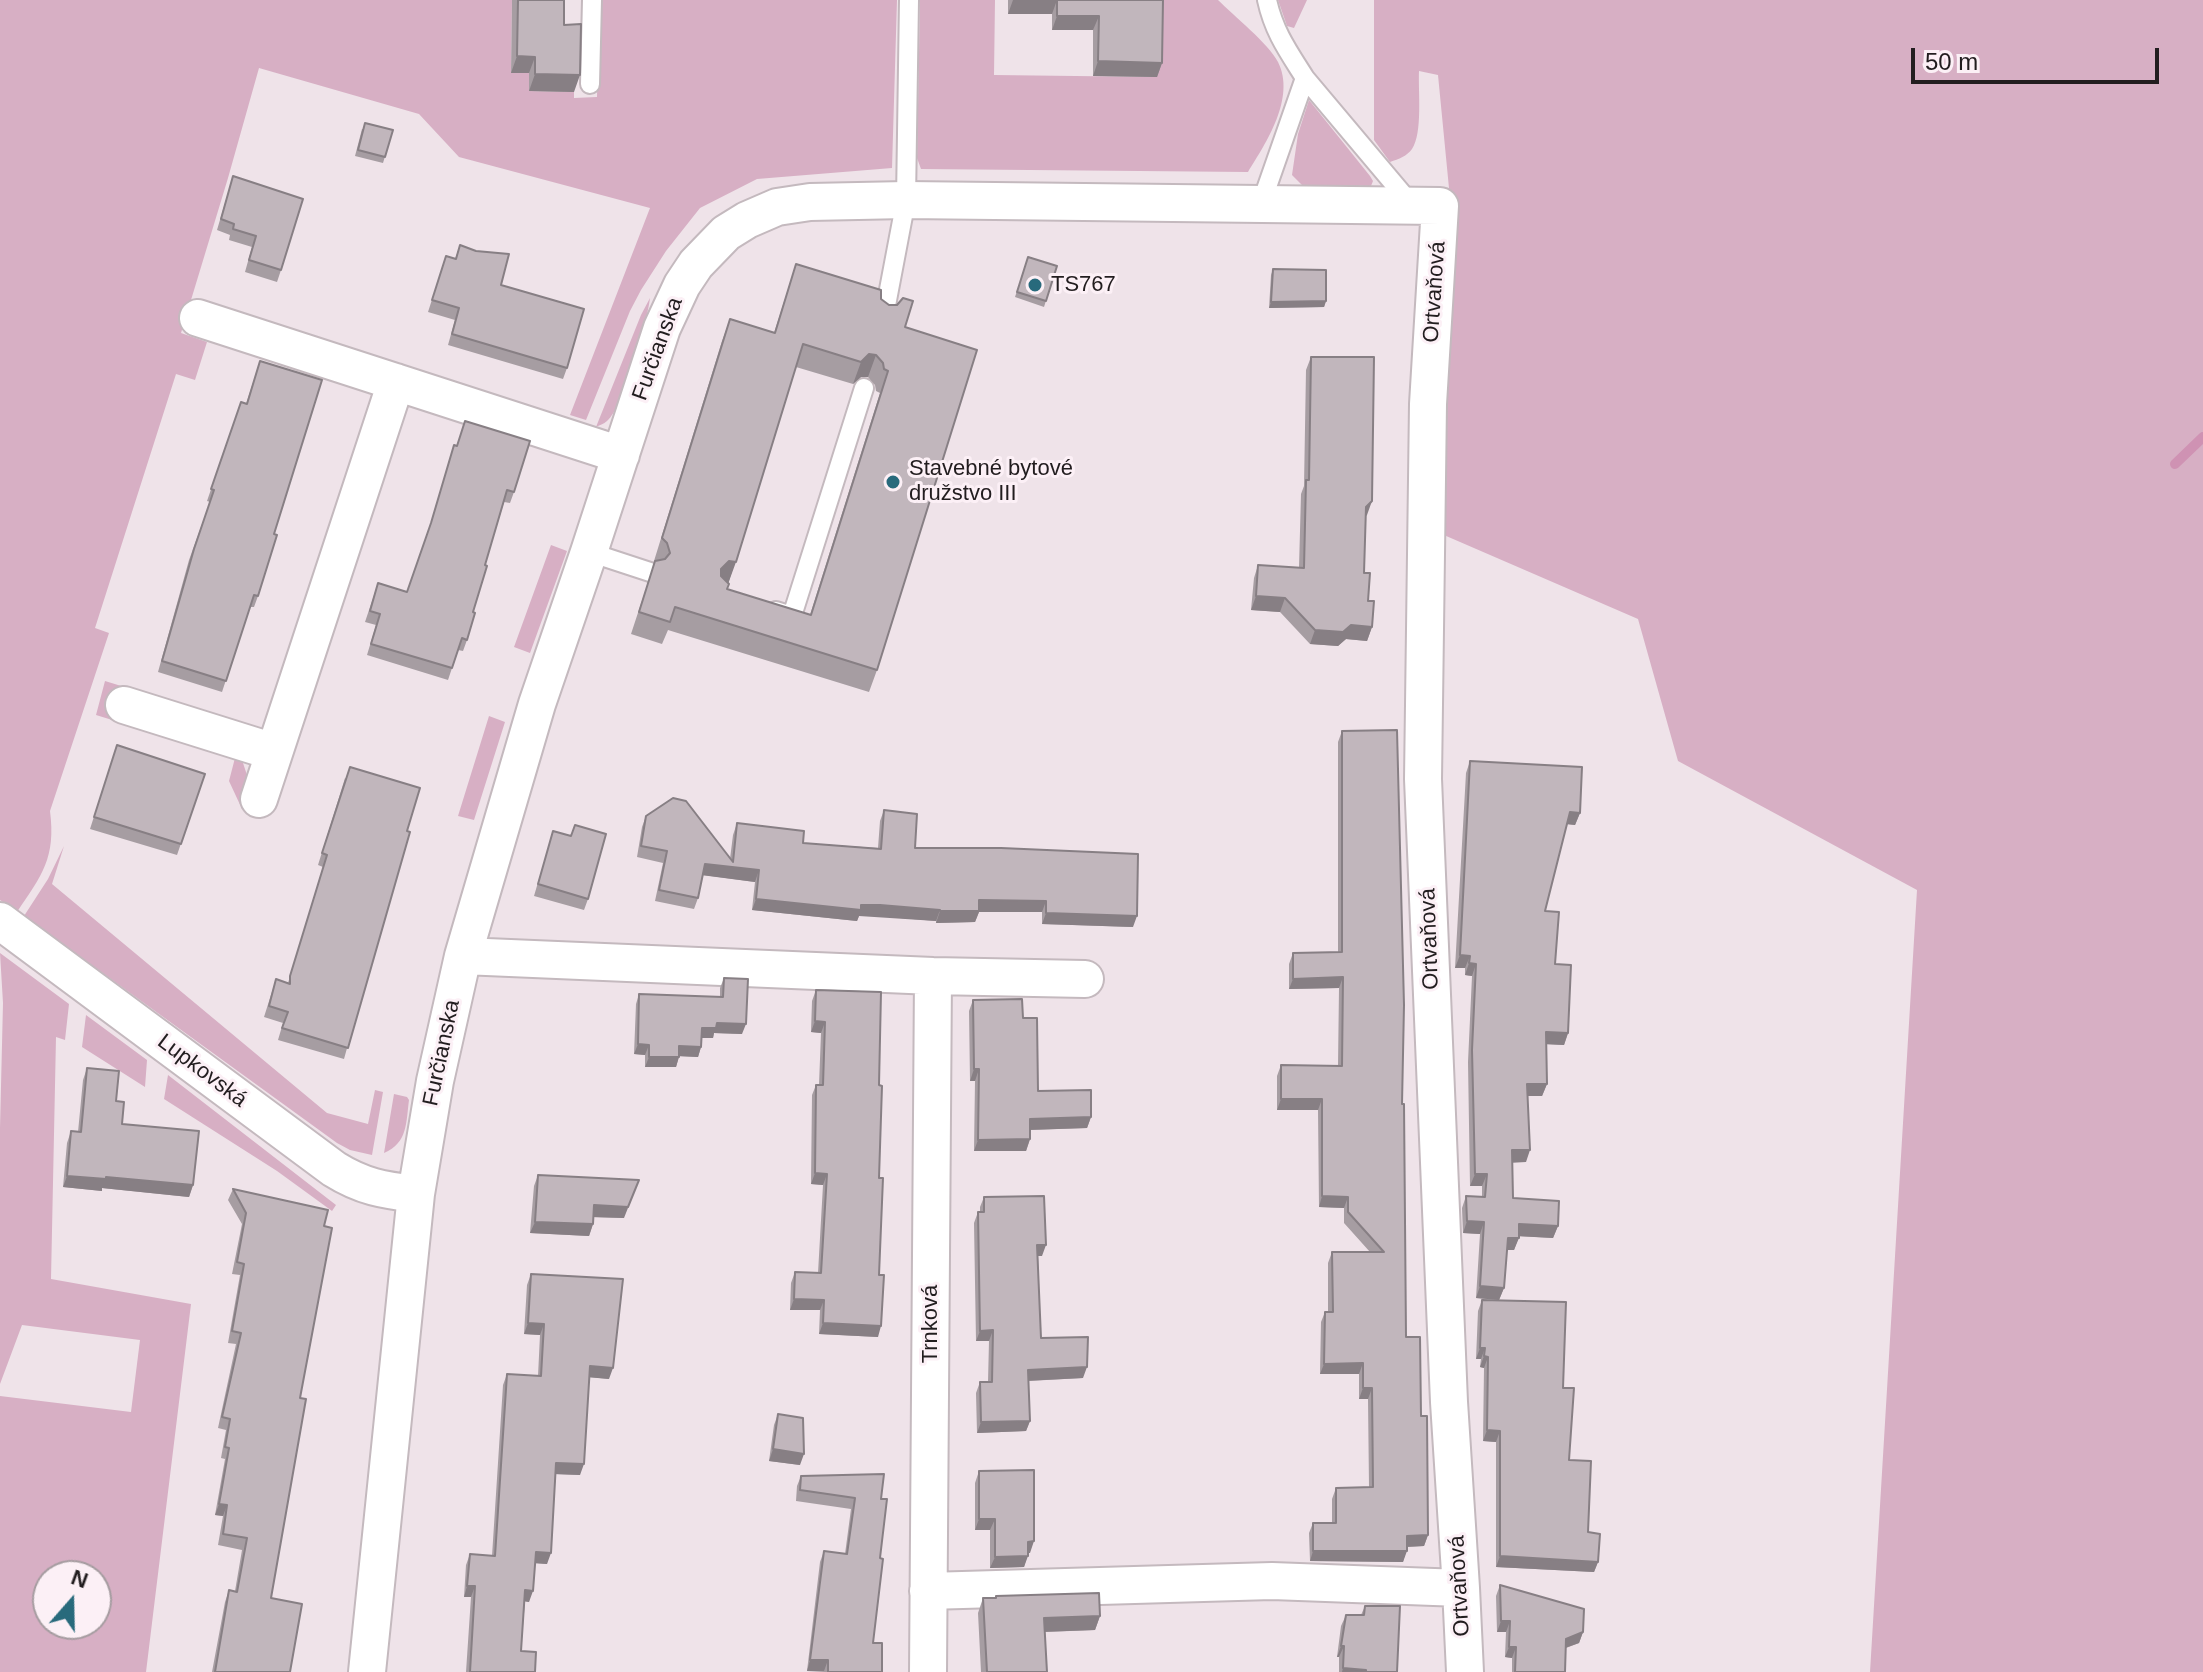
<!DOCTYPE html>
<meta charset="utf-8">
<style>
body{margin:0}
#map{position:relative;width:2203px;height:1672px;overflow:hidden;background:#efe3e9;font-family:Arial,sans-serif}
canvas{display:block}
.north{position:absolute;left:32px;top:1560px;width:80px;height:80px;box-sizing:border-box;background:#fcf0f6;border:2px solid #a59ca0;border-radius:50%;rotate:20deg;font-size:22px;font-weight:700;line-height:32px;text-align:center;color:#221d1f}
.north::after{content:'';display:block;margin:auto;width:28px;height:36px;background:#286a7c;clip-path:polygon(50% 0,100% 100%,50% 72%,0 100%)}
.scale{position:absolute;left:1911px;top:48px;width:248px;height:36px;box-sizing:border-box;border:4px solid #221d1f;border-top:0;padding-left:10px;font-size:24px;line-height:28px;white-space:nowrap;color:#221d1f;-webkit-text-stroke:6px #fcf0f6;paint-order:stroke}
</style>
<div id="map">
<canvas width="2203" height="1672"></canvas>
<div class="north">N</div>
<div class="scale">50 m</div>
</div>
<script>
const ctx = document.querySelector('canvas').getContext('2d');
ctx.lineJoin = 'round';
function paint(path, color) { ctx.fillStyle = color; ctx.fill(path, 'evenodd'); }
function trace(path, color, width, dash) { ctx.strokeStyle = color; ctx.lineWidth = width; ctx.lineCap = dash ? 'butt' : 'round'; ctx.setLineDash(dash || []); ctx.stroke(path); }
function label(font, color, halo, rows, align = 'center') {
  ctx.font = font + ' Arial,sans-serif'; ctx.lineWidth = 6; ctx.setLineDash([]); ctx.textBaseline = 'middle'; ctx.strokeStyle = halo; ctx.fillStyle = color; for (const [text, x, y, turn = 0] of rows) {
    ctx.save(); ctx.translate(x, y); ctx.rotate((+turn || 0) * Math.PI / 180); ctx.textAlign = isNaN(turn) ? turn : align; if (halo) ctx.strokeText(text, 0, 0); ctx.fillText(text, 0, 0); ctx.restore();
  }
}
paint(new Path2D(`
 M0 0H512L511 73H529V91L574 92V98L597 97 599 0H897L892 168 757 179 700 208 666 251 641 290 630 311 586 420 570 415 650 208 459 157 419 114 259 68 228 178 181 333 207 342 195 380 176 374 95 628 109 633 50 811C56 858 42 875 17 912L0 900Z
 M920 0H995L994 75 1156 77 1158 0H1218C1234 16 1268 43 1278 62 1296 98 1266 143 1248 172L921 169 917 158Z
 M1278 0H1307L1294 28 1287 26Z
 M1374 0H2203V1672H1870L1917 890 1678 761 1638 619 1430 529 1452 219 1438 75 1419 71C1418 90 1423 133 1412 149 1407 156 1399 159 1390 162L1374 140Z
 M1309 100 1370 176 1373 181 1371 186 1302 185 1292 175 1298 134Z
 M650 298C647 322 625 406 607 421 604 424 599 425 596 427L641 315Z
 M551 545 567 551 530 653 514 647Z
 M105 681 225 718 235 757 243 763 249 781V793L242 809 229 781 235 758 96 715Z
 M489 716 505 722 474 820 458 816Z
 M64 846 52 884 327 1113 368 1124 375 1090 383 1092 372 1155 350 1150 337 1143 24 916 48 879Z
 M0 953 69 1004 65 1040 56 1037 51 1279 191 1304 146 1672H0V1396L131 1412 140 1340 22 1325 0 1384V1128L3 1003ZM48 1576H96V1624H48Z
 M86 1015 147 1060 145 1087 82 1047Z
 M168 1075 336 1205 332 1211 277 1171 164 1099Z
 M394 1094 407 1097 409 1100C406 1122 408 1143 384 1153Z`), '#d7afc4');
trace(new Path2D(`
 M2175 464 2203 437`), '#cf92b3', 10);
const service = new Path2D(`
 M1305 78 1411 204
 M590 84 592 0
 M1261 204 1305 78C1288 51 1274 32 1267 0
 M884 316 906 200 909 0
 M589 552 650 572
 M776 611 792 616 864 388`);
const minor = new Path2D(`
 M198 318 621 455
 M124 705 274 752
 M259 799 396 382
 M0 921 334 1169C363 1187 383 1190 416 1194
 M463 956 933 976 1085 979
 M928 1591 1272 1581 1461 1588
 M367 1672 416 1194 435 1081 463 956 537 704 589 552 662 328 682 285 696 264 726 233 747 220 777 207 810 202 906 200 1440 206 1428 404 1423 779 1449 1402 1461 1588 1465 1672
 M928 1672 933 976`);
trace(service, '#c4b9be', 22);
trace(minor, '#c4b9be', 40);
trace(service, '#fff', 18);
trace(minor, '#fff', 36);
paint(new Path2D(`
 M512 0H564V25L574 92 529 91V73H511Z
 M1008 0H1163L1162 63 1157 77 1093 76V30H1052V14H1008Z
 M362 129 393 130 383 163 355 156Z
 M233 176 281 270 277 282 245 272 252 247 229 240 230 235 217 230Z
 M460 245 501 285 567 368 563 379 448 345 455 320 428 312 446 256 455 259Z
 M1028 257 1057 266 1044 307 1015 297Z
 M796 264 881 299 905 327 877 670 869 692 668 630 662 644 631 634 655 561H654L722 341 730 319 774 333ZM796 367 853 384 861 377H868L875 385 876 391 880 393 810 615 727 589 728 584Z
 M1273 269 1326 301 1324 307 1269 308 1271 275Z
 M1311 357 1367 515 1365 516 1364 573 1372 627 1367 641 1346 639 1338 646 1310 644 1280 612 1251 610 1254 578 1258 565 1299 568 1301 494 1304 486 1306 370Z
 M260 361 274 534 258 596 254 607H250L222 692 158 672 189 560 210 502 207 501 241 402 246 404Z
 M454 445 514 492 510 503 504 502 485 565 473 612 467 640 463 651 458 650 448 680 367 655 376 625 365 622 378 583 407 592 427 535Z
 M1342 731 1402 1104 1406 1337 1421 1416 1428 1535 1424 1546 1407 1547 1403 1562 1310 1561 1309 1533 1313 1523H1332V1499L1336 1488 1369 1487 1368 1399H1359V1374H1320L1321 1322 1325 1312H1328V1263L1332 1252H1370L1344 1223V1208L1319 1207 1318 1110H1277V1076L1281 1065 1338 1066 1339 988 1289 989V964L1293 953 1338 952V742Z
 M117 745 205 774 177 855 90 829Z
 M1470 761 1580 813 1575 825 1567 824 1545 911 1568 1033 1564 1045 1546 1044 1547 1084 1542 1096H1527L1526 1162H1512L1513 1198 1558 1226 1553 1238 1519 1236 1514 1250H1507L1504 1288 1499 1300 1476 1298 1480 1234 1463 1233 1462 1208 1466 1196 1482 1197V1186H1470L1468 1062 1472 976 1465 975V968H1455L1466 773Z
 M345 778 407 831 344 1059 278 1040 283 1023 264 1017 276 979 288 983 323 867 318 865Z
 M884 810 915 848 1133 927 1042 924V912H979L975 922 936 923V921L876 916H859L857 921 752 910 755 882 703 875 698 898 694 909 655 901 663 863 637 857 642 827 646 816 730 859 733 835 737 823 803 843 878 848 880 821Z
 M575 825 588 899 584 910 534 896 553 831 571 836Z
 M724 978 742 1034 714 1033 713 1038H702L701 1047 698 1057 679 1056 676 1067H645V1055L634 1054 636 1004 639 994 720 997V988Z
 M816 990 879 1085 878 1337 819 1334 820 1310H790L791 1283 795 1272 818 1273 823 1185 811 1184 812 1095 816 1085H819L821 1033 811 1032 812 1001Z
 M973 1000 1023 1018 1038 1091 1091 1117 1087 1128 1030 1130V1139L1026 1151H974L975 1081H970L969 1011Z
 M87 1068 116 1101 122 1124 193 1185 189 1197 102 1188V1191L63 1187 67 1143 71 1131 78 1132 83 1080Z
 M538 1175 624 1218 594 1217 593 1224 589 1236 530 1233 534 1186Z
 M233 1189 324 1226 271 1598 290 1672H212L225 1602 229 1590 235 1591 242 1550 218 1545 223 1516 215 1515 225 1459 221 1458 226 1430 218 1428 236 1344 228 1343 240 1275 232 1274 242 1224 228 1200Z
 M984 1197 1042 1256H1038L1041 1338 1083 1378 1028 1381 1030 1421 1026 1431 977 1433 976 1393 980 1382H988L989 1341H976L974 1223 978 1212H980V1207Z
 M531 1274 609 1379 589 1377 580 1475 556 1474 547 1564 535 1563 529 1602 525 1601 521 1651 535 1672H466L471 1597H464L466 1565 470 1554 492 1556 503 1385 507 1374 538 1376 540 1335 524 1334 527 1285Z
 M1482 1300 1563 1388 1569 1460 1588 1532 1598 1562 1594 1572 1496 1567V1442L1483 1441 1484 1368 1480 1367 1481 1359H1476L1478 1311Z
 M778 1414 800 1465 769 1461 774 1425Z
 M979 1471 1030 1553H1028L1024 1567 990 1568V1530H975V1483Z
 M801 1476 881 1499 880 1558 873 1643 882 1672H824L807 1671 820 1562 824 1551 845 1554 851 1509 796 1501 797 1486Z
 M1500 1585 1583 1632 1579 1643 1566 1648 1565 1672H1512V1658L1505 1657 1506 1632H1497L1496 1596Z
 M983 1598 1100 1616 1095 1630 1045 1632 1047 1672H981L978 1613Z
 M1365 1606 1397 1672H1339V1657H1337L1341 1626 1346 1615H1361Z`), '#a69da2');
paint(new Path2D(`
 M1013 0H1057L1052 14H1008Z
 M1057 16H1099L1093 30H1052Z
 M517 56 535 57 529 73H511Z
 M1098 61 1162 63 1157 77 1093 76Z
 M535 74 580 75 574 92 529 91Z
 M1326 301 1324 307 1269 308 1271 302Z
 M869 354 876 355 868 377H861L853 384 861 362Z
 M1372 501 1367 515 1361 520 1366 507Z
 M729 561 736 562 728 584H721V569Z
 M1256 596 1285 598 1280 612 1251 610Z
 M1351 625 1372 627 1367 641 1346 639 1338 646 1310 644 1315 630Z
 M1570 812 1580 813 1575 825 1566 824Z
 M705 864 759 870 755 882 701 875Z
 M756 899 880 905 940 910 936 921 859 916 857 921 752 910Z
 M979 900 1046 901 1042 912H979L975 922 936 923 940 911Z
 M1046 913 1137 916 1133 927 1042 924Z
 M1460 955 1470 956 1465 968H1455Z
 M1469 963 1476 964 1472 976 1465 975Z
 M1343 977 1339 988 1289 989 1293 979Z
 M815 1021 825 1022 821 1033 811 1032Z
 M717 1023 746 1024 742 1034 714 1033 713 1038H699L702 1028Z
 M1546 1032 1568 1033 1564 1045 1542 1044Z
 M638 1044 649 1045 645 1055 634 1054Z
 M679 1046 701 1047 698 1057 676 1056Z
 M649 1057H679L676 1067H645Z
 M974 1069H979L975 1081H970Z
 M1527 1084H1547L1542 1096H1522Z
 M1281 1099H1322L1318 1110H1277Z
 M1091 1117 1087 1128 1026 1130 1030 1119Z
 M1030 1139 1026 1151H974L978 1140Z
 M1512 1150H1530L1526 1162 1508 1163Z
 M815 1173 827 1174 823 1185 811 1184Z
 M1475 1174H1487L1482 1186H1470Z
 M67 1176 106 1177 193 1185 189 1197 102 1188V1191L63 1187Z
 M639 1180 624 1218 590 1217 594 1205Z
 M1322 1196 1348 1197 1344 1208 1319 1207Z
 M1467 1221 1484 1222 1480 1234 1463 1233Z
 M535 1222 593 1224 589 1236 530 1233Z
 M1519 1224 1558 1226 1553 1238 1515 1236Z
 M1508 1238H1519L1514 1250H1503Z
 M1037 1245H1046L1042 1256H1034Z
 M1480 1286 1504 1288 1499 1300 1476 1298Z
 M794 1299 824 1300 820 1310H790Z
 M528 1323 544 1324 540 1335 524 1334Z
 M823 1323 881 1326 878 1337 819 1334Z
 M993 1330 989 1341H976L980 1331Z
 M1480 1348H1485L1481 1359H1476Z
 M1484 1356 1488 1357 1484 1368 1480 1367Z
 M1363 1363 1359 1374H1320L1324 1364Z
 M590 1366 613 1368 609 1379 586 1377Z
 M1087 1367 1083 1378 1024 1381 1028 1370Z
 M1363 1388H1372L1368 1399H1359Z
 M1030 1421 1026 1431 977 1433 981 1422Z
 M1487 1430 1500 1431 1496 1442 1483 1441Z
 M773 1449 804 1454 800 1465 769 1461Z
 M556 1463 584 1464 580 1475 553 1474Z
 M219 1504 227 1505 223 1516 215 1515Z
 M979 1519H995L990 1530H975Z
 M1428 1535 1424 1546 1403 1547 1407 1536Z
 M1034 1541 1030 1553H1024L1028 1542Z
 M1313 1551H1407L1403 1562 1310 1561Z
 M536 1552 551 1553 547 1564 532 1563Z
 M1028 1556 1024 1567 990 1568 995 1557Z
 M1500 1556 1598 1562 1594 1572 1496 1567Z
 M467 1586H475L471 1597H464Z
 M525 1590 533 1591 529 1602 522 1601Z
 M1100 1616 1095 1630 1039 1632 1044 1618Z
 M1501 1621H1510L1506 1632H1497Z
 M1583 1632 1579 1643 1562 1649 1566 1639Z
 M1341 1646H1344L1339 1657H1337Z
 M1509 1647H1516L1512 1658 1505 1657Z
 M810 1660H828L824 1671H807Z
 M1343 1668 1366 1670 1365 1672H1342Z`), '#877f84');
const building = new Path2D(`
 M518 0H564V25L581 24 580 75 535 74V57L517 56Z
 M1057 0H1163L1162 63 1098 61 1099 16H1057Z
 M365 123 393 130 385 157 358 150Z
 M233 176 303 199 281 270 249 260 256 236 233 229 234 224 221 219Z
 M460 245 476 251 509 254 501 285 584 309 567 368 452 334 459 308 432 300 446 256 456 259Z
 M1028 257 1057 266 1046 301 1017 292Z
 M796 264 881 290V299L889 305H897L903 298 913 301 905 327 977 350 877 670 675 607 670 622 639 612 655 561 665 559 670 553 667 543 662 538 730 319 775 333ZM803 344 861 362 869 354 876 355 883 363 884 369 888 371 811 615 727 589 729 584 721 576V569L729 561 736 562Z
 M1273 269 1326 270V301L1271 302Z
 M1311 357H1374L1372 501 1366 507 1364 573H1370L1368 601H1374L1372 627 1351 625 1343 632 1315 630 1285 598 1256 596 1258 565 1304 568 1306 480H1309Z
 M260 361 322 380 274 534 277 535 258 596 254 595 226 681 162 661 194 549 214 490 211 489 241 402 247 404Z
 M465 421 530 441 514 492 507 490 485 565 487 566 473 612 475 613 467 640 462 638 452 668 371 644 380 614 370 611 378 583 407 592 431 523 454 445 457 446Z
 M1397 730 1404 1005 1402 1104H1404L1406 1337H1420L1421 1416H1427L1428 1535 1407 1536V1551H1313V1523H1336V1488L1373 1487 1372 1388H1363V1363L1324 1364 1325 1312H1333L1332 1252H1384L1348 1212V1197L1322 1196V1099H1281V1065L1342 1066 1343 977 1293 979V953L1342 952V731Z
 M117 745 205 774 181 844 94 817Z
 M1470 761 1582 767 1580 813 1570 812 1545 911 1559 912 1555 964 1571 965 1568 1033 1546 1032 1547 1084H1527L1530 1150H1512L1513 1198 1559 1201 1558 1226 1519 1224V1238H1508L1504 1288 1480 1286 1484 1222 1467 1221 1466 1196 1485 1197 1487 1174H1475L1472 1050 1476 964 1469 963 1470 956 1460 955Z
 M350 767 420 788 407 831 410 832 348 1048 282 1028 288 1012 269 1006 276 979 290 984V976L327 855 322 853Z
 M673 798 686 801 733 862 737 823 804 831 803 843 881 849 884 810 917 814 915 848H1001L1138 854 1137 916 1046 913V901L979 900V911H940V910L880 905H861V910L756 899 759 870 705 864 698 898 659 890 667 851 641 846 646 816Z
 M575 825 606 834 588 899 538 884 553 831 571 836Z
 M724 978 748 979 746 1024 717 1023 716 1028H702L701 1047 679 1046V1057H649V1045L638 1044 639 994 723 997Z
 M816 990 881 992 879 1085 882 1086 879 1178H883L879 1275H884L881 1326 823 1323 824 1300 794 1299 795 1272 821 1273 827 1174 815 1173 816 1085H823L825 1022 815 1021Z
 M1022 999 1023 1018H1037L1038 1091 1091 1090V1117L1030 1119V1139L978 1140 979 1069H974L973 1000Z
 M87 1068 119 1071 116 1101 124 1102 122 1124 199 1131 193 1185 106 1177V1179L67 1176 71 1131 81 1132Z
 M538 1175 639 1180 628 1207 594 1205 593 1224 535 1222Z
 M233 1189 328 1210 324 1226 332 1228 300 1398 306 1399 271 1598 302 1604 290 1672H215L229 1590 237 1592 247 1538 223 1534 227 1505 219 1504 229 1448 225 1447 230 1419 222 1417 241 1333 232 1331 244 1264 237 1262 246 1213Z
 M1044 1196 1046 1245H1037L1041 1338 1088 1337 1087 1367 1028 1370 1030 1421 981 1422 980 1382H992L993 1330 980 1331 978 1212H984V1197Z
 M531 1274 623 1279 613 1368 590 1366 584 1464 556 1463 551 1553 536 1552 533 1591 525 1590 521 1651 536 1652 535 1672H470L475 1586H467L470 1554 495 1556 507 1374 541 1376 544 1324 528 1323Z
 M1482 1300 1566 1302 1563 1388H1574L1569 1460 1591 1461 1588 1532 1600 1534 1598 1562 1500 1556V1431L1487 1430 1488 1357 1484 1356 1485 1348H1480Z
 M778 1414 803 1418 804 1454 773 1449Z
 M1034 1470V1541L1028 1542V1556L995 1557V1519H979V1471Z
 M884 1474 881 1499H887L880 1558 883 1559 873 1643H882V1672H828V1660H810L824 1551 847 1554 855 1498 800 1490 801 1476Z
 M1500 1585 1584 1609 1583 1632 1566 1639 1565 1672H1515L1516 1647H1509L1510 1621H1501Z
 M1099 1593 1100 1616 1044 1618 1047 1672H987L983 1598H996V1596Z
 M1365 1606H1400L1397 1672H1366V1670L1343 1668 1344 1646H1341L1346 1615H1364Z`);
paint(building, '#c1b6bc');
trace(building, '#877f84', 2);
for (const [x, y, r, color] of [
 [1035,285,8,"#286a7c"],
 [893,482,8,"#286a7c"]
]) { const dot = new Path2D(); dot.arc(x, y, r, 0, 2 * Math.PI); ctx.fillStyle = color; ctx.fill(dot); trace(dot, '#fcf0f6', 3); }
label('22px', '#221d1f', '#fcf0f6', [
 ["TS767",1051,285],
 ["Stavebné bytové",909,469],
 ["družstvo III",909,494]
], 'left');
label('22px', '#221d1f', '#fcf0f6', [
 ["Ortvaňová",1435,292,-86],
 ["Furčianska",658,349,-70],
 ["Ortvaňová",1430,939,-92],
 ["Furčianska",442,1053,-78],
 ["Lupkovská",202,1071,37],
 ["Trnková",931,1324,-90],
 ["Ortvaňová",1460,1586,-93]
]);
</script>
